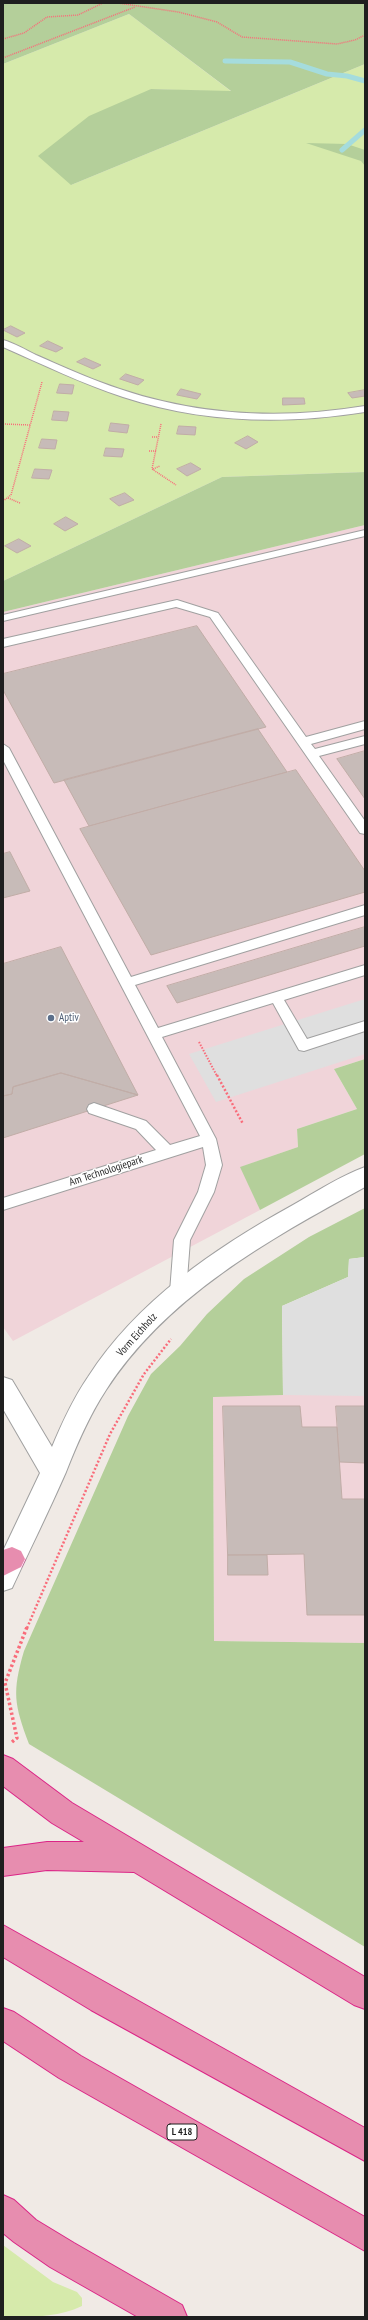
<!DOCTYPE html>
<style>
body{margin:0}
#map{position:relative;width:368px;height:2320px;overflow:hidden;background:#f0eae5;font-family:"PT Sans Narrow",sans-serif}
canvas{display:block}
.frame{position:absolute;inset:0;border:4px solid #1f1f1f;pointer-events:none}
</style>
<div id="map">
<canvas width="368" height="2320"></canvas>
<div class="frame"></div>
</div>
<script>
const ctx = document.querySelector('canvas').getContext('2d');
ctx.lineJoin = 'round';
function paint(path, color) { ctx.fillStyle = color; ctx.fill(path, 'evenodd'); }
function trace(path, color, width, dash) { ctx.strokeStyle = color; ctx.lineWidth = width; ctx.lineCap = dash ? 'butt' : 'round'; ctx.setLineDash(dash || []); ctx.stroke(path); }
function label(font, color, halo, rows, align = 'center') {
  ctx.font = font + ' "PT Sans Narrow",sans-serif'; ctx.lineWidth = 3; ctx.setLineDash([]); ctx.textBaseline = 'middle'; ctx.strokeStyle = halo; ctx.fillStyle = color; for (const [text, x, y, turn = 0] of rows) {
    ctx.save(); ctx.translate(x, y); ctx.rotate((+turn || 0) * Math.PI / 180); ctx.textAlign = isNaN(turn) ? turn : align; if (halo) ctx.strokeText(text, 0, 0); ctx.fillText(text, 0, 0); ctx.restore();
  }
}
paint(new Path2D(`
 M365 525V1059L334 1069 357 1109 297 1129 298 1147 241 1167 260 1210 13 1341 3 1327V612Z
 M365 1257V1643L214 1641 213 1396 282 1395Z`), '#f0d4d9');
paint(new Path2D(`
 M129 14 232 92 151 89 71 185 365 64V472L222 477 3 581V64Z
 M3 2245 53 2282 77 2292 82 2298V2306C57 2318 30 2317 3 2317Z`), '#d6eaab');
paint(new Path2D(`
 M3 3H365V64L71 185 38 156 89 116 151 89 231 91 129 14 3 64Z
 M306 143 347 144 365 150V166L361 161Z
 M365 472V525L3 612V581L222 477Z
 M365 1059V1154L260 1210 240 1167 298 1147 297 1129 357 1109 334 1069Z
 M365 1208V1257L349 1259 348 1277 282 1306 283 1395 213 1397 214 1641 365 1643V1947L29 1744C14 1704 12 1692 24 1651L128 1416 151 1374 180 1346 207 1314 244 1279 309 1237Z`), '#b4cf9a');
paint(new Path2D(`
 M365 999V1054L216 1102 189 1054Z
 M365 1257V1396L283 1395 282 1306 348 1277 349 1259Z`), '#dfdfdf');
trace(new Path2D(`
 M225 61 290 62 327 74 347 76 365 81
 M342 150 365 130`), '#a5dcdd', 5);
const building = new Path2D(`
 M11 326 25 333 17 337 3 330Z
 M48 341 63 348 56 352 40 346Z
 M85 358 101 365 93 369 77 362Z
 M126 374 144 380 138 385 120 379Z
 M60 384 74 385 72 394 57 393Z
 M181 389 201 394 197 399 177 395Z
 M365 390V396L352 398 348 393Z
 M283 398H304L305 404 283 405Z
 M54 411 69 412 67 421 52 420Z
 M111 423 129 425 127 433 109 431Z
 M179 426 196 427 195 435 177 434Z
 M248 436 258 442 246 449 235 443Z
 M42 439 57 440 55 449 39 448Z
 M106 448 124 449 122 457 104 456Z
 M191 463 201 469 187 476 177 469Z
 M35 469 52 470 49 479 32 478Z
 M125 493 134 500 119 506 110 499Z
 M66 517 78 524 65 531 54 524Z
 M19 539 31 546 17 553 5 546Z
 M197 626 266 727 54 783 3 690V674Z
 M258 729 287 772 89 826 64 780Z
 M365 751V799L337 759Z
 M296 770 365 871V892L151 955 80 829Z
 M10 852 30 891 3 898V854Z
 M365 927V946L177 1003 167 986Z
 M61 947 138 1095 61 1073 13 1087 12 1094 3 1096V964Z
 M61 1073 138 1095 3 1138V1096L12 1094 13 1087Z
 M223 1406H300L302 1427H337L342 1499H365V1615H307L304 1554 228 1555Z
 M336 1406H365V1463L340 1462Z
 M228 1555H267L268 1575H228Z`);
paint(building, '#c7bbb8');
trace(building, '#c1ada7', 1);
const lane = new Path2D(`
 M3 340C14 343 26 350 36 355 57 364 79 374 100 382 186 415 275 421 365 406V412C283 425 202 423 123 397 82 384 42 364 3 347Z
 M365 530V536L3 621V615Z
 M177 600 218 613 306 737 365 721V729L311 744 315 749 365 736V744L319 756 365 821V834L360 833 210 617 176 607 3 647V639Z
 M3 744 9 748 131 977 365 905V915L135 985 158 1028 365 965V975L284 1000 307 1039 365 1021V1031L304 1051 299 1050 273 1003 162 1037 216 1139 222 1165 214 1192 190 1240 186 1292 184 1297 178 1299 172 1297 170 1292 174 1240 198 1192 206 1165 203 1147 3 1210V1198L156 1150 136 1129 89 1113 87 1109 89 1105 94 1103 146 1121 170 1145 200 1136 3 760Z`);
const street = new Path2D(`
 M365 1167V1187C268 1240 167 1296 106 1390 89 1416 77 1444 66 1472 49 1511 30 1549 12 1588L3 1591V1551L40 1473 3 1409V1377L12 1380 52 1447C62 1423 73 1399 88 1377 137 1301 215 1248 293 1205 316 1192 340 1176 365 1167Z`);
const highway = new Path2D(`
 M12 1547 21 1551 25 1559 21 1567 3 1576V1550Z
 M3 1755 13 1759 72 1803 365 1977V2009L354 2005 134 1872 47 1870 3 1876V1848L47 1842H84L52 1823 3 1786Z
 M3 1925 365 2128V2161L91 2010 3 1957Z
 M3 2008 14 2012 81 2056 365 2217V2251L59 2078 3 2041Z
 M3 2195 14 2200 36 2220 74 2243 182 2305 187 2317H138L50 2267 14 2242 3 2233Z`);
trace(lane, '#a0a0a0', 2);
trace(street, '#a0a0a0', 2);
trace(highway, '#db2587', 2);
trace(new Path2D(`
 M118 3 178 12 217 22 242 37 337 44 355 40 365 35
 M138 3H149
 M3 39 24 33 47 17 78 15 103 3
 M3 58 135 7
 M3 424 30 425
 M161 424 152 469 176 485
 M152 437H158
 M149 451H156
 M153 469 160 466
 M8 498 20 503
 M3 501 11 495 42 382`), '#f96c7a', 1.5, [1, 1]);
trace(new Path2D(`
 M199 1042 217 1076`), '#f96c7a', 2, [1.5, 1.5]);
trace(new Path2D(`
 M217 1075 243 1124
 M27 1628 110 1434 144 1374 171 1339`), '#f96c7a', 2.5, [2, 2]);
trace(new Path2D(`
 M12 1742 17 1738 5 1683 27 1627`), '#f96c7a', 3.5, [2.5, 2.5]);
paint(lane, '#fff');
paint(street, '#fff');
paint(highway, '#e78daf');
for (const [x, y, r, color] of [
 [51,1018,4,"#5c6f8a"]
]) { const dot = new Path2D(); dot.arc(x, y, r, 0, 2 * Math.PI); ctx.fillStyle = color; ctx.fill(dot); trace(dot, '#fff', 1.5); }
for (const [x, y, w] of [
 [182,2132,30]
]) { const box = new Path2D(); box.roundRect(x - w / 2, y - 8, w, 16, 3); ctx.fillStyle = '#fff'; ctx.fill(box); trace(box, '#1f1f1f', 1); }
label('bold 10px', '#1f1f1f', null, [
 ["L 418",182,2132]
]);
label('11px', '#4e5e75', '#fff', [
 ["Aptiv",59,1018]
], 'left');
label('11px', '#1f1f1f', '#fff', [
 ["Am Technologiepark",106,1171,-18],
 ["Vorm Eichholz",137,1335,-48]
]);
</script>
